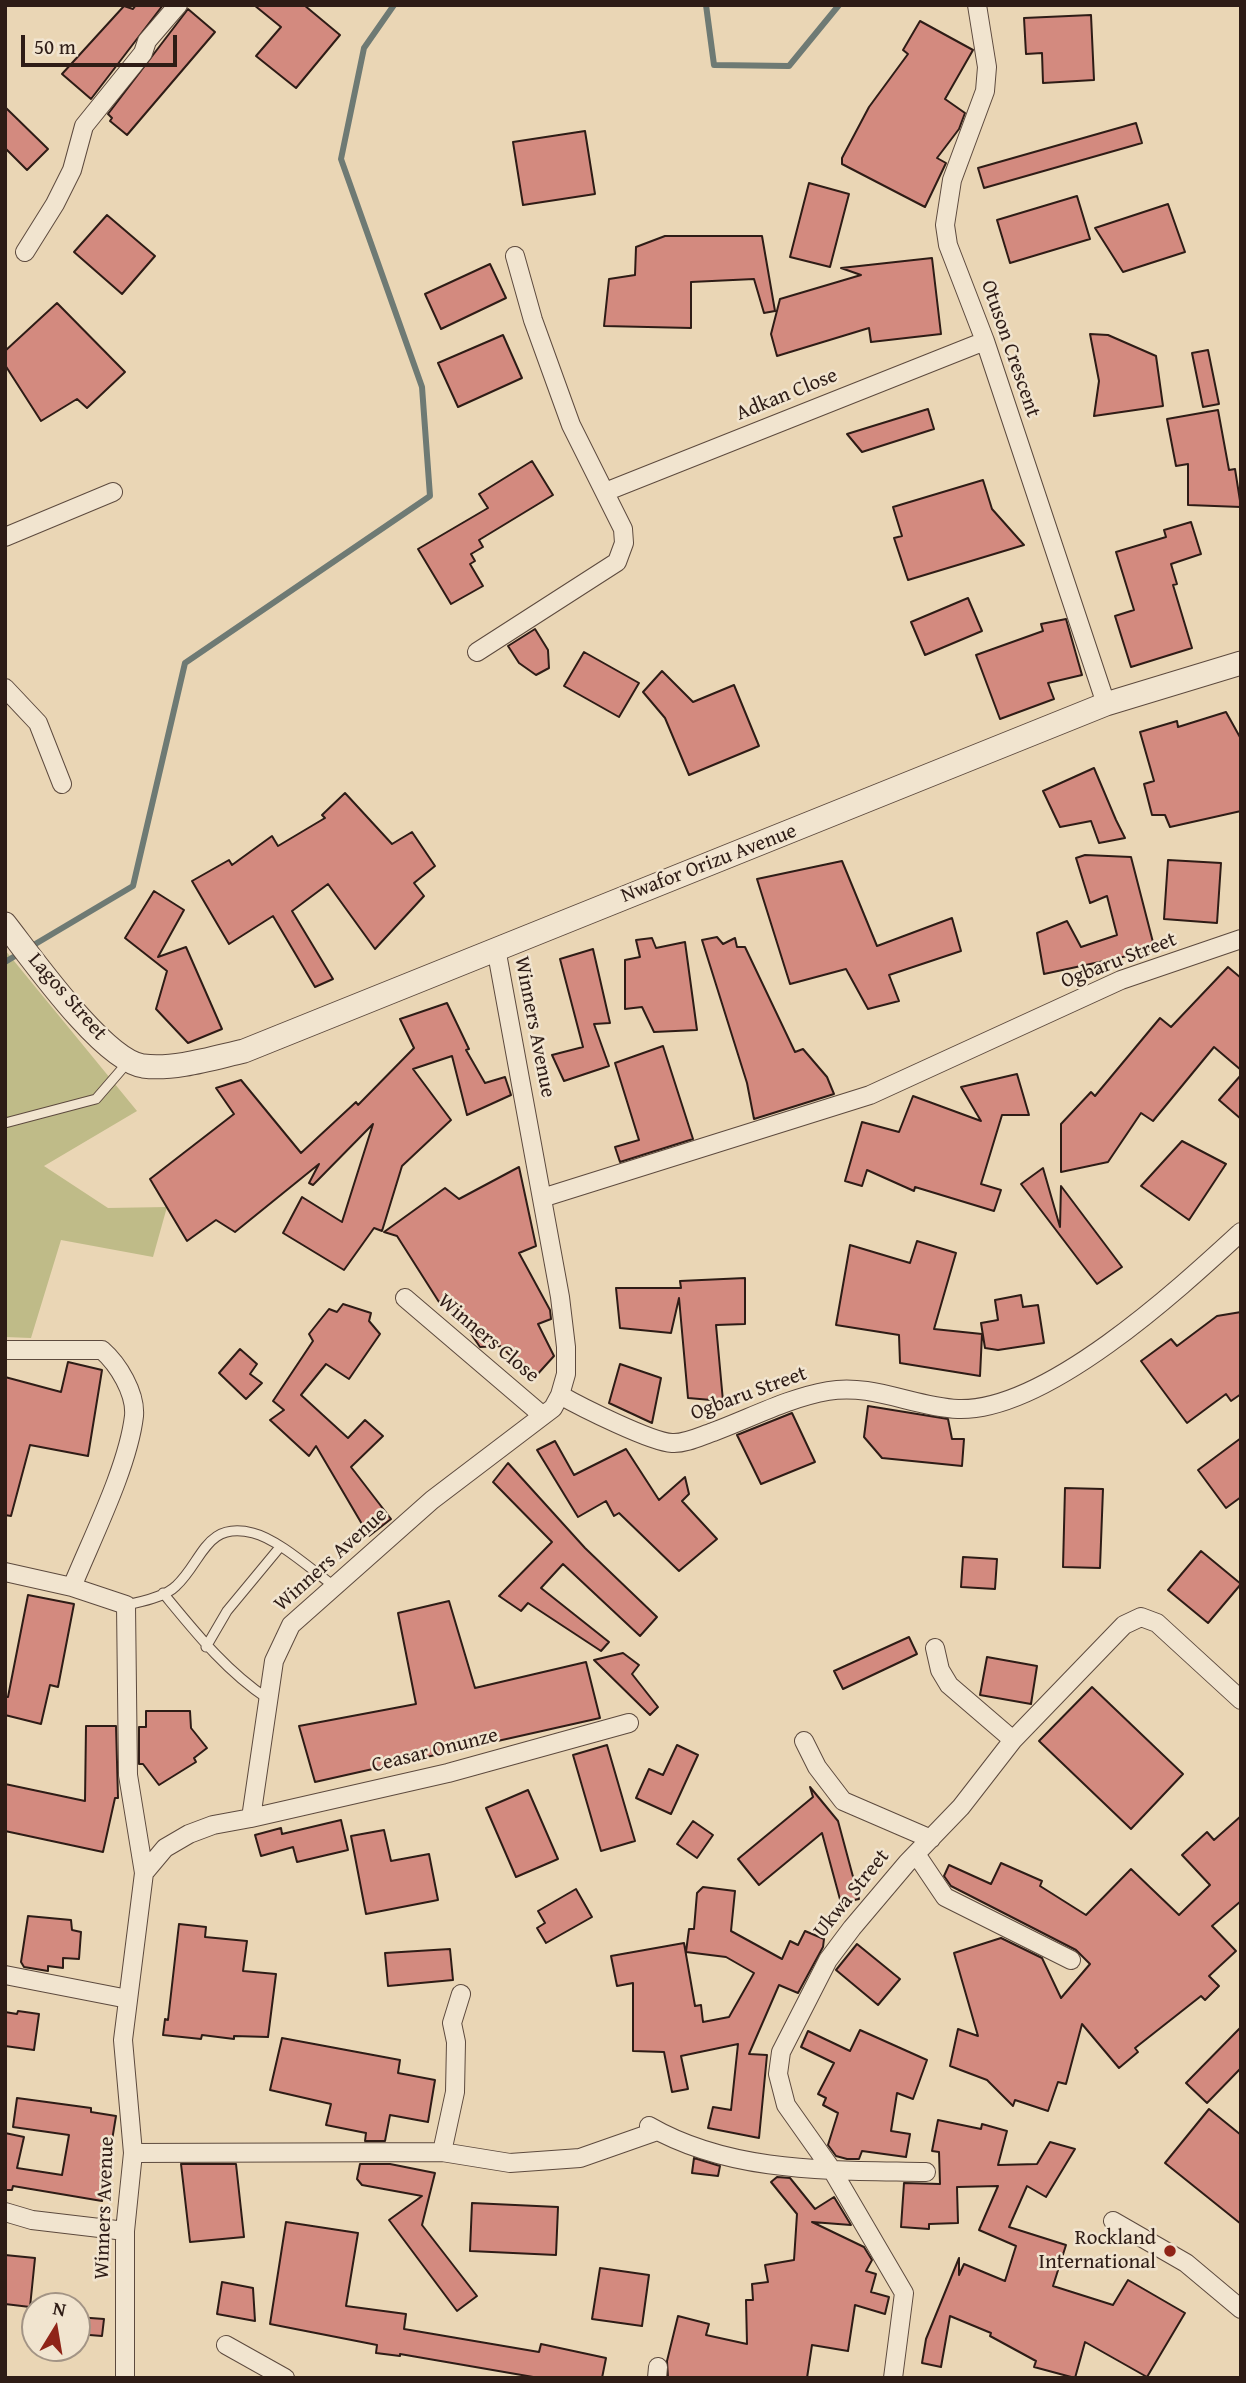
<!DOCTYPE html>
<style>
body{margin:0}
#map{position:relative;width:1246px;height:2383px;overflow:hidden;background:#ead6b5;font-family:"Gentium Book Plus",serif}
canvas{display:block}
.frame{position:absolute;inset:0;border:7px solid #2e1c16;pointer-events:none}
.north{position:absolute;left:21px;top:2292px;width:70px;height:70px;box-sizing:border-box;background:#f1e4cf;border:2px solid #a39485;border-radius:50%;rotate:11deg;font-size:19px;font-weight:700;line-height:28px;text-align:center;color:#2e1c16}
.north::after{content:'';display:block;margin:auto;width:24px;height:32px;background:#8f2418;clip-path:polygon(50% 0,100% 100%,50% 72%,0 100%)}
.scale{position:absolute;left:21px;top:35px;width:156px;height:32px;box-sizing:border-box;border:4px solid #2e1c16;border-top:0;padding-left:9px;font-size:21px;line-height:24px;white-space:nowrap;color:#2e1c16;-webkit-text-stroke:5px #f1e4cf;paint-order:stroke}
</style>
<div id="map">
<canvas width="1246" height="2383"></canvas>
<div class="frame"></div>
<div class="north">N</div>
<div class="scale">50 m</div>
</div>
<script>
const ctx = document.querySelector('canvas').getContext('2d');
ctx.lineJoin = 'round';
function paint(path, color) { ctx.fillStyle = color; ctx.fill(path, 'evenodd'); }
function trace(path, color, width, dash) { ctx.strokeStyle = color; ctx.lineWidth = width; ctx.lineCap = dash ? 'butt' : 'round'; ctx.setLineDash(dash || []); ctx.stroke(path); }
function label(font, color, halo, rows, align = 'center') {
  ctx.font = font + ' "Gentium Book Plus",serif'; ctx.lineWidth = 5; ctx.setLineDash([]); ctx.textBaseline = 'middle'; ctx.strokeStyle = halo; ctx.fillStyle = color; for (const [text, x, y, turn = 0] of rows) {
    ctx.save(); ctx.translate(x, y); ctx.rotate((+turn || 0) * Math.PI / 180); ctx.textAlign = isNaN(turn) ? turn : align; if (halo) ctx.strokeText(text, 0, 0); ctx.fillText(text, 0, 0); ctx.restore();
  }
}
paint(new Path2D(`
 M5 950 137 1111 44 1166 108 1208 167 1207 153 1257 61 1240 31 1338 5 1337Z`), '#bfbb88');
trace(new Path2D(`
 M706 5 714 65 789 66 839 5
 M5 962 133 886 185 663 430 496 422 387 341 159 364 48 394 5`), '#6e7a74', 6);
const building = new Path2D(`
 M136 5H163L91 99 62 74 124 6 133 9Z
 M254 5H304L340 35 296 88 256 56 281 27Z
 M188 9 215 32 127 135 110 121 112 118 108 114Z
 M1091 15 1094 80 1043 83 1042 53 1026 54 1024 18Z
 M920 21 973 50 945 99 965 113 959 129 937 158 946 163 925 207 842 164V158L869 107 908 54 903 50Z
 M5 107 48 149 27 170 5 148Z
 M1136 123 1142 143 984 188 978 168Z
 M585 131 595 194 523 205 513 142Z
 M809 183 849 194 830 267 790 257Z
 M1077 196 1090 239 1010 263 997 220Z
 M1168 204 1185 252 1123 272 1095 228Z
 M107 215 155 256 122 294 74 252Z
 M665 236H762L775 311 764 313 754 279 691 282V328L604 326 609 279 635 275 636 247Z
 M932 258 941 334 871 342 869 328 777 356 771 334 780 299 861 275 841 268Z
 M490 264 506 298 441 329 425 294Z
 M57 303 125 372 87 408 77 399 41 421 5 365V351Z
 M1090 334 1108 335 1156 356 1163 406 1094 416 1099 381Z
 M503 335 522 378 458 407 438 363Z
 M1208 350 1219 404 1203 407 1192 353Z
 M928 409 934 429 862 452 847 434Z
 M1218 410 1229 470 1235 469 1241 507 1188 505V464L1176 466 1167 419Z
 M532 461 553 495 479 540 483 547 471 554 475 561 470 564 483 586 451 604 418 549 488 508 479 494Z
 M983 480 992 509 1024 545 908 580 894 538 902 536 893 507Z
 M1191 522 1201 554 1171 564 1177 584 1173 585 1192 648 1131 667 1115 616 1134 610 1116 552 1166 537 1164 530Z
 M968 598 982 631 925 655 911 622Z
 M1066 619 1082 675 1048 683 1054 699 1000 719 976 655 1043 631 1041 624Z
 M535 629 548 650 549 668 536 675 519 663 508 646Z
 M584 652 639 683 619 717 564 686Z
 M662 671 693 702 734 685 759 746 689 775 665 718 643 692Z
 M1226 712 1241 739V811L1170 827 1165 815H1152L1144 784 1154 781 1140 732 1177 721 1178 727Z
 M1094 768 1116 820 1125 838 1099 843 1091 821 1060 827 1043 791Z
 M345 793 392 844 412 832 435 866 414 883 424 896 375 949 328 884 292 911 333 979 315 987 273 916 229 944 192 881 229 860 232 865 272 836 278 846 325 818 322 815Z
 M1085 855 1131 857 1155 950 1044 974 1037 933 1067 921 1081 947 1117 935 1107 896 1090 903 1076 858Z
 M1168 860 1221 863 1217 923 1164 919Z
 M842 861 877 946 952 918 961 951 889 975 899 1001 868 1009 846 969 790 984 757 879Z
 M154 891 184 910 158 957 186 947 222 1029 188 1043 156 1009 167 971 125 938Z
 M717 937 723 944 735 938 737 947H745L795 1052 803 1049 827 1077 834 1094 754 1119 747 1083 702 940Z
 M652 938 656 948 685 942 697 1030 654 1032 642 1007 625 1009V960L640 957 636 940Z
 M593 949 610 1023 594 1024 609 1066 564 1081 552 1055 583 1047 560 959Z
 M1228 967 1241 978V1070L1214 1047 1153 1121 1141 1113 1108 1162 1061 1172V1124L1091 1092 1095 1096 1160 1018 1171 1027Z
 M447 1003 469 1049 466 1050 485 1083 505 1077 511 1095 467 1115 452 1056 413 1069 451 1120 402 1166 382 1231 374 1228 344 1270 283 1233 302 1197 342 1222 373 1124 313 1185 309 1183 319 1164 235 1232 216 1220 187 1241 150 1179 234 1114 216 1088 241 1080 301 1153 356 1102 358 1105 414 1048 400 1019Z
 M663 1046 693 1139 620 1162 615 1147 639 1140 615 1063Z
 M1017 1074 1029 1115H1002L981 1184 1001 1190 994 1211 915 1187 914 1191 867 1170 862 1186 845 1181 862 1122 899 1132 913 1096 981 1121 961 1087Z
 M1241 1075V1119L1219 1100Z
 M1182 1141 1226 1164 1189 1220 1141 1186Z
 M519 1167 536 1246 519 1253 550 1310 551 1319 538 1324 554 1356 535 1377 500 1346 480 1347 446 1297 439 1302 397 1236 384 1232 445 1188 459 1199Z
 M1043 1168 1060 1227 1061 1186 1122 1267 1097 1284 1021 1184Z
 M917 1241 956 1253 934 1329 982 1334 980 1376 900 1363 899 1335 836 1325 850 1245 910 1263Z
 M745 1278V1324L716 1325 723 1401 688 1398 679 1298 671 1333 620 1328 616 1288H681L680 1281Z
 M1021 1295 1023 1307 1038 1305 1044 1343 998 1350 985 1348 981 1323 998 1320 995 1300Z
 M343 1304 371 1313 369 1321 380 1334 349 1379 326 1364 301 1395 348 1438 365 1420 383 1436 351 1467 391 1519 369 1536 316 1446 309 1456 270 1420 284 1410 273 1401 313 1341 309 1334 329 1309 337 1312Z
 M1241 1312V1394L1231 1401 1226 1394 1187 1423 1141 1361 1171 1339 1177 1346 1217 1316Z
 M240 1349 257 1364 250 1374 262 1383 246 1399 219 1373Z
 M68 1362 102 1370 88 1456 30 1445 11 1516 5 1515V1377L61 1392Z
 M620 1364 661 1378 652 1423 609 1403Z
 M868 1406 948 1419 952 1439H964L962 1466 882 1458 864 1437Z
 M792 1413 815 1462 761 1484 737 1435Z
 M1241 1438V1497L1226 1508 1198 1470Z
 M555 1441 574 1475 626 1449 659 1500 685 1477 689 1494 682 1501 717 1539 679 1571 619 1513 614 1516 606 1501 578 1517 537 1450Z
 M508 1463 585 1548 657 1617 640 1636 563 1564 541 1588 609 1642 601 1651 528 1603 521 1611 499 1596 552 1542 493 1482Z
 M1065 1488 1103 1489 1100 1568 1063 1567Z
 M1201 1551 1241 1584 1208 1623 1168 1590Z
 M963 1557 997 1559 995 1589 961 1587Z
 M28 1595 74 1604 58 1687 50 1685 41 1724 5 1715V1697H8Z
 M449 1601 475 1688 586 1662 600 1718 315 1782 299 1726 416 1704 398 1613Z
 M909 1637 917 1654 843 1689 834 1671Z
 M623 1653 639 1665 632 1674 658 1707 650 1715 594 1660Z
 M987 1657 1037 1666 1031 1704 980 1695Z
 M1092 1687 1183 1774 1131 1829 1039 1741Z
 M146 1711H190L191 1728 207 1748 194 1758 196 1762 159 1785 143 1764H139V1727H146Z
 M86 1726H116L118 1798H115L103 1852 5 1831V1784L85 1801Z
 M607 1745 635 1841 601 1851 573 1755Z
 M677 1745 698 1755 671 1814 636 1798 649 1769 663 1775Z
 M810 1787 838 1821 859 1899 841 1903 822 1833 759 1885 738 1859 813 1797Z
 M528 1790 558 1859 516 1877 486 1808Z
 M1241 1816V1901L1212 1926 1236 1951 1209 1976 1219 1986 1205 2000 1201 1996 1135 2048 1138 2052 1119 2068 1082 2024 1066 2084 1058 2082 1048 2111 1015 2100 1013 2106 987 2080 950 2066 958 2029 978 2036 954 1953 1001 1938 1042 1958 1061 1998 1090 1964 1076 1950 951 1886 944 1876 949 1865 991 1884 1001 1863 1042 1881 1040 1886 1086 1915 1131 1869 1179 1915 1210 1885 1182 1855 1207 1832 1214 1840Z
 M341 1820 348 1850 297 1862 293 1847 261 1856 255 1835 281 1828 282 1834Z
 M693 1821 713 1835 697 1858 677 1844Z
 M384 1830 391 1861 429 1854 438 1900 366 1914 351 1836Z
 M703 1887 735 1891 731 1931 782 1959 790 1941 798 1945 805 1931 824 1939 823 1947 798 1993 779 1985 749 2054 767 2055 759 2138 708 2128 713 2107 731 2110 738 2044 681 2056 688 2089 672 2092 664 2052 633 2051V1983L617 1986 611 1956 684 1943 695 2006 701 2005 703 2022 729 2017 754 1973 726 1957 686 1952 689 1929H694L697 1893Z
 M576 1889 592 1917 546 1943 537 1928 545 1923 538 1911Z
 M28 1916 71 1920 72 1930 81 1932 79 1959 63 1958V1968L48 1966V1971L24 1967 21 1962Z
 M179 1924 206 1927 205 1937 247 1941 243 1971 276 1974 268 2037 234 2036V2039L202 2035 201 2039 163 2035 165 2019 168 2020Z
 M857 1944 900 1979 878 2005 836 1970Z
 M450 1949 453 1980 388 1986 385 1953Z
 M18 2011 39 2014 34 2050 5 2046V2012L17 2014Z
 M1241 2027V2068L1207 2103 1186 2083Z
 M860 2030 927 2060 913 2099 897 2093 891 2131 910 2134 906 2157 862 2151 859 2159H847L836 2156 828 2145 838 2113 823 2105 826 2098 818 2094 834 2063 801 2047 808 2031 850 2051Z
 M282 2038 400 2060 398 2073 435 2080 428 2122 390 2115 385 2141H365L366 2133 326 2125 331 2104 270 2090Z
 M17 2098 91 2108V2112L116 2116 102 2201 13 2186 12 2190H5V2133L24 2137 17 2168 62 2175 69 2135 13 2127Z
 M1209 2109 1241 2135V2224L1165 2163Z
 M938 2120 981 2129 982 2124 1007 2131 998 2165 1037 2164 1050 2142 1075 2149 1046 2197 1027 2186 1009 2227 1066 2245 1053 2286 1113 2305 1128 2280 1185 2313 1147 2377 1085 2342 1075 2378 1034 2367 1036 2361 990 2336 991 2333 950 2316 941 2367 922 2363 926 2339 959 2258V2275L964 2264 1005 2281 1016 2246 979 2230 998 2186 957 2187 958 2223 929 2224V2229L901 2227 904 2183 940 2184 939 2152 932 2151Z
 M694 2158 720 2166 718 2176 692 2173Z
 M181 2164H236L244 2237 190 2242Z
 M360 2164H390L435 2173 422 2225 477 2296 457 2311 389 2220 422 2196 362 2185 357 2179Z
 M777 2177 790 2178 815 2209 834 2197 851 2225 812 2222 864 2247 872 2260 866 2271 876 2274 871 2292 889 2297 885 2314 855 2305 848 2351 812 2345 807 2378H668L667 2361 678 2316 709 2324 706 2335 747 2344 746 2300H753L752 2284 768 2282 765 2265 794 2260 797 2214 771 2182Z
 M472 2203 558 2207 556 2255 470 2251Z
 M286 2222 358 2233 346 2306 406 2314 404 2329 539 2352 541 2344 606 2358 602 2378H539L400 2354V2356L376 2353 377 2345 270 2324Z
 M5 2255 35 2258 30 2307 5 2304Z
 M600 2268 649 2275 642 2326 592 2319Z
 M222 2282 253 2288 255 2321 217 2314Z
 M77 2317 104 2319 102 2336 77 2334Z`);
paint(building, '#d38a7f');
trace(building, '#2e1c16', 2);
const service = new Path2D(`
 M5 1123 96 1099 128 1062
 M163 1593C196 1633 225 1670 268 1699
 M126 1605C141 1602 165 1597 176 1586 203 1561 205 1521 253 1533 278 1539 313 1571 334 1586
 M206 1647 227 1611 280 1547`);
const minor = new Path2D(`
 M977 5 987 67 985 91 952 180 945 225 948 245 985 341 1106 704
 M25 252 55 204 72 170 84 126 143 53 147 41 178 5
 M605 492 985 341
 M5 537 113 492
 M477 652 617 562 624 543 623 529 571 425 533 320 515 256
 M5 688 38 723 62 784
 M542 1198 870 1095 1121 980 1241 939
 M405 1298 542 1415
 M5 1350H102C118 1364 136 1393 134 1416 128 1467 92 1538 72 1587
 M560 1395C581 1407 651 1442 672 1443 685 1444 701 1436 713 1432 751 1418 788 1398 828 1391 872 1383 914 1407 958 1409 1046 1412 1179 1289 1241 1232
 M5 1572 72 1587 126 1605 128 1775 144 1873
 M935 1648 940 1670 949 1685 1013 1740
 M804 1741 817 1767 843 1801 931 1839
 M251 1818 448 1773 629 1723
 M916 1854 945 1897 1071 1960
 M5 1975 128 1999
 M649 2126C732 2174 833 2170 926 2172
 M442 2152 455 2092 456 2042 452 2023 461 1994
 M133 2153 442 2152 510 2163 580 2158 657 2131
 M5 2212 32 2220 125 2231
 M1113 2221 1186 2263 1241 2309
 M226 2345 285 2378
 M125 2378V2231L133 2153 123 2040 144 1873 165 1848 189 1834 213 1825 251 1818 274 1661 291 1625 432 1500 553 1408 560 1395 566 1374V1347L560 1297 496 948
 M657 2378 658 2367
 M893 2378 904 2293 832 2170 786 2105 778 2074 781 2052 828 1960 852 1928 907 1863 961 1807 1013 1740 1124 1625 1141 1617 1157 1623 1241 1700`);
const tertiary = new Path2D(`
 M5 924C31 957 103 1060 143 1066 175 1070 213 1058 244 1051L1106 704 1241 663`);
trace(service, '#5d4a3e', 11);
trace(minor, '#5d4a3e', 20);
trace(tertiary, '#5d4a3e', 25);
trace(service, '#f1e4cf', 9);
trace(minor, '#f1e4cf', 18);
trace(tertiary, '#f1e4cf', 23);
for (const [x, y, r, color] of [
 [1170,2251,7,"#8f2418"]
]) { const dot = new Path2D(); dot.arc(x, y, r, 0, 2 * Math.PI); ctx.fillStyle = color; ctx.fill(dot); trace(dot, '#f1e4cf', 2.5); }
label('21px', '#2e1c16', '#f1e4cf', [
 ["Otuson Crescent",1010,349,71],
 ["Adkan Close",787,395,-22],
 ["Nwafor Orizu Avenue",709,864,-21],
 ["Ogbaru Street",1119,961,-21],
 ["Lagos Street",67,997,49],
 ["Winners Avenue",534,1027,79],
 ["Winners Close",488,1339,40],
 ["Ogbaru Street",749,1394,-20],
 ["Winners Avenue",331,1560,-42],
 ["Ceasar Onunze",435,1751,-14],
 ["Ukwa Street",852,1894,-51],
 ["Winners Avenue",105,2208,-88]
]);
label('21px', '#2e1c16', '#f1e4cf', [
 ["Rockland",1156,2239],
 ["International",1156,2263]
], 'right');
</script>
